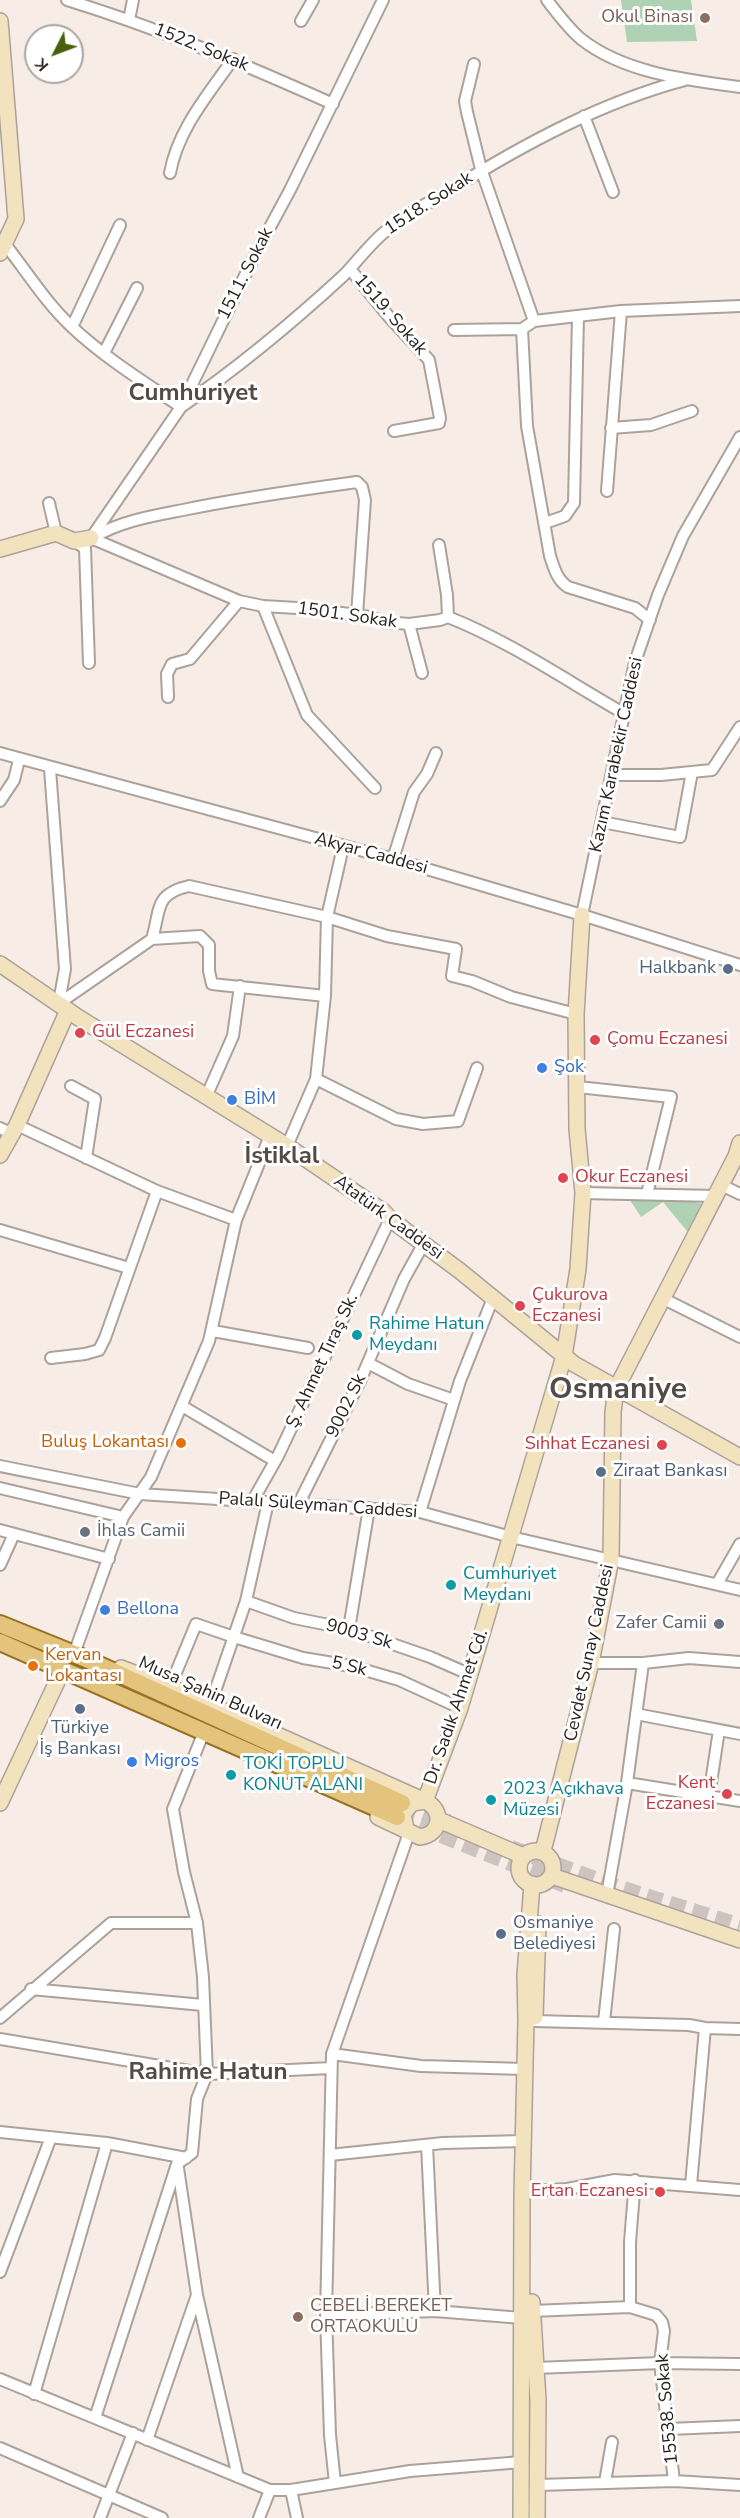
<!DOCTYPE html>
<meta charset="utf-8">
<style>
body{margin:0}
#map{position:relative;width:740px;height:2518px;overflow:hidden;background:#f7ece6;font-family:"Nunito Sans",sans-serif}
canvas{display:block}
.north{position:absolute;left:24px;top:24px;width:60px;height:60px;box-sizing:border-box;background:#fff;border:2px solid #a9a7a6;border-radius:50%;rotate:228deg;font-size:16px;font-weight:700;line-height:24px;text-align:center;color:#272321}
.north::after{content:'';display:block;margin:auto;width:21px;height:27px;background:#49600a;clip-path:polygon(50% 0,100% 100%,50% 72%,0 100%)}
</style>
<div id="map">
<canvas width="740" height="2518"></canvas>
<div class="north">K</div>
</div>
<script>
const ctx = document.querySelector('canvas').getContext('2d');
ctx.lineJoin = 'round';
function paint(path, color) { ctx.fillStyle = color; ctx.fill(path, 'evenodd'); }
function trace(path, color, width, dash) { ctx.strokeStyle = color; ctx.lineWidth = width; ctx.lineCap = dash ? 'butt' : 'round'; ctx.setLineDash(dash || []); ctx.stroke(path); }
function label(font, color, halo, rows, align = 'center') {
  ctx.font = font + ' "Nunito Sans",sans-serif'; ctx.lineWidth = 6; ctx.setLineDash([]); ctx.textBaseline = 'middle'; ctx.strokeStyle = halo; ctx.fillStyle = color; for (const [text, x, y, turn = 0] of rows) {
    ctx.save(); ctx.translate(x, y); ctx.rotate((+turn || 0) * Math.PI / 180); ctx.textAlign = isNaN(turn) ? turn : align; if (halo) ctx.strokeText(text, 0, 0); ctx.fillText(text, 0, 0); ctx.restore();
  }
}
paint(new Path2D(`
 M621 0H691L697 41 627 42Z
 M628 1197 684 1198 702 1204 706 1210 691 1236 663 1202 641 1217Z`), '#aed2b3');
trace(new Path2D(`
 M402 1803 448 1822
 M397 1817 565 1885
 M511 1848 614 1886 740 1926`), '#cdc4bf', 16, [16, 8]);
const street = new Path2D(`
 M67 0C158 28 246 65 333 104
 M547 0C557 13 568 28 581 39 624 73 687 80 740 87
 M129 20 133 0
 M301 21 313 0
 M474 64 465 101 467 112 481 169 534 321
 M584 116 613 192
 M170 173C178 129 208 95 233 59
 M5 244C27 272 46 303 72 327 105 358 144 382 181 407 239 367 292 323 343 276 358 261 370 243 387 230 406 213 430 203 452 189 524 144 602 102 685 80
 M350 269 390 318 429 360 440 418 439 423 394 431
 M72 327 120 225
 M522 329 527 426 550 556C554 568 557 580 568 587L635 608 650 620
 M454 330 522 329 534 321 621 311 740 306
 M104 353 137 288
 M611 428 651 425 692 411
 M607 491 621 311
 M49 503 56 533
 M545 523 565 516 574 503 578 316
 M94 537C121 521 152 516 183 510 240 498 299 490 357 482L362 487 365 500 357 615
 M91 538 181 407 255 255 290 190 383 0
 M91 538 239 601 263 606 314 609 370 617 385 622 409 624 440 620 448 617C509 641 567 681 625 714
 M74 541 85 548 89 663
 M439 545 447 595 448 617
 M263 606 307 715 375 788
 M409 624 422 673
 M168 697 167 674 172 664 190 659 239 601
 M0 753 393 859 582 915 740 965
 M50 769 65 969 59 1002
 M613 775H661L712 770 740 727
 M0 801 14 780 19 760
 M602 822 680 837 692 772
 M393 859 414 792 427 774 436 753
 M582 915 635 662 658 595 683 536 740 437
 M152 939C161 909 154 894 189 886L327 917 387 936 456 949 452 976 472 981 511 997 576 1014
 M58 1004 152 939 200 936 209 945V971L212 984 325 996
 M316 1079 396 1119 423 1124 458 1121 477 1068
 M71 1086 95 1099 86 1158
 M578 1087 671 1097 647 1194
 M206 1097 233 1036 240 986
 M17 1125 157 1191 236 1220
 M0 1128 12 1134
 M287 1146 316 1079 325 996 327 917 343 847
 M721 1185 740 1194
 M583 1193 716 1196
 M0 1230 129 1268
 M664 1299 740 1337
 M213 1331 308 1348
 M51 1358 85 1354 99 1350 105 1338 157 1191
 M368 1363 408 1384 454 1400
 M182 1406 275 1461
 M0 1466 140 1494 420 1512 511 1537 740 1590
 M0 1488 123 1517
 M252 1502 278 1456 390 1219
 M299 1503 360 1381 404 1279 424 1243
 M420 1512 460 1381 493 1298
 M0 1530 109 1559
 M0 1565 14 1534
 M717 1584 740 1544
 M246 1601 294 1618 349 1629 430 1657 471 1675
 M349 1629 369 1508
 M74 1654 123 1517 151 1477 209 1341 236 1220 270 1136
 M591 1663H643L689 1658 740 1662
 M170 1687 196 1624 234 1637 303 1658 351 1666 399 1680 460 1708
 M210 1706 246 1601 268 1502
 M636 1714 740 1734
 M627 1783 740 1801
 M709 1796 719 1730
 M608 1889 627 1783 643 1663
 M31 1989 203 2005
 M0 2018 111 1923H197
 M535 2021 689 2025 705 2028 740 2029
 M604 2022 614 1929
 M0 2039 207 2074 331 2068
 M332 2054 421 2066 524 2069
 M0 2132 107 2143 186 2158
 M427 2145 435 2311
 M330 2155 443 2143 524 2141
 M178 2168 197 2295 238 2477
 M635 2180 630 2242V2307L656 2315 662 2322 664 2331 660 2363 674 2481
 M691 2185 705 2028
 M532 2191 567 2189 615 2180 740 2190
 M0 2272 51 2137
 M532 2311 630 2307
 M326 2315 435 2311 522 2318
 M536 2368 660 2363 740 2364
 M0 2379 270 2490H291L410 2471 522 2462
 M34 2394 107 2143
 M95 2418 177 2164 192 2153 197 2099 207 2074 203 1977 197 1923 184 1872 173 1809 201 1739
 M669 2429 740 2426
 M147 2440 197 2295
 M0 2448 162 2518
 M605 2482 612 2442
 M335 2483 330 2435 326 2315 332 2054 409 1833
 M538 2485 674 2481 740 2485
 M291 2490 297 2518
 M100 2518 133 2433
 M259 2518 270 2490`);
const secondary = new Path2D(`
 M0 21 16 219 0 253
 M0 549 56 533 74 541 91 538
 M0 964 79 1018 287 1146 384 1212 390 1219 460 1271 574 1364 740 1457
 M0 1155 17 1125 68 1010
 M121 1668 170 1687 425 1801 460 1708 564 1356 578 1269 583 1193 577 1129 576 1014 582 915
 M0 1803 62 1671
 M378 1817 420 1837C442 1834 444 1810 425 1801L412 1803 403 1814 406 1829
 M439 1820 523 1856
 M519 1868a17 17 0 1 1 34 0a17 17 0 1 1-34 0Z
 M543 1851 591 1663 611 1559 613 1412 616 1389 736 1156 740 1143
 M552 1876 740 1940
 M535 2017 538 1924
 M532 2302 538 2400 537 2518
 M521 2518 522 2196 526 2020 525 1975 532 1884`);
const primary = new Path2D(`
 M0 1624 84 1658 402 1803
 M0 1642 397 1817`);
trace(street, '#aca29c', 14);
trace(secondary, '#aca29c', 18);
trace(primary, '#967223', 20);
trace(street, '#fff', 10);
trace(secondary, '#f2e2bd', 15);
trace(primary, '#e4c47c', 16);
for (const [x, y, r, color] of [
 [705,18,6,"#8d6e63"],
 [728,969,6,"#5c6f8a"],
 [80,1033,6,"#e0444e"],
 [595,1040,6,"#e0444e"],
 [542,1068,6,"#3f7fe0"],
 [232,1100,6,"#3f7fe0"],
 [563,1178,6,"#e0444e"],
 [520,1306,6,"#e0444e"],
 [357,1335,6,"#0f9aa8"],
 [181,1443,6,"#e8710a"],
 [662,1445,6,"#e0444e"],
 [601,1472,6,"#5c6f8a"],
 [85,1532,6,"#6b7280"],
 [451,1585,6,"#0f9aa8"],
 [105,1610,6,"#3f7fe0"],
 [719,1624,6,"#6b7280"],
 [33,1666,6,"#e8710a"],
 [80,1709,6,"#5c6f8a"],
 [132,1762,6,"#3f7fe0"],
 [231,1775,6,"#0f9aa8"],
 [727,1794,6,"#e0444e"],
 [491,1800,6,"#0f9aa8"],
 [501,1934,6,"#5c6f8a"],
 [660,2192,6,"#e0444e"],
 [298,2317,6,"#8d6e63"]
]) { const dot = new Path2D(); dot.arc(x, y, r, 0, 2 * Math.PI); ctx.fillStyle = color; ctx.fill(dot); trace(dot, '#fff', 2); }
label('18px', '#785e54', '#fff', [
 ["Okul Binası",693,18],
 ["CEBELİ BEREKET",310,2307,"left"],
 ["ORTAOKULU",310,2328,"left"]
], 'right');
label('18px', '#272321', '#fff', [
 ["1522. Sokak",201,48,22],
 ["1518. Sokak",429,204,-33],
 ["1511. Sokak",246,274,-63],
 ["1519. Sokak",390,315,49],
 ["1501. Sokak",347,616,8],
 ["Kazım Karabekir Caddesi",617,755,-78],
 ["Akyar Caddesi",371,854,15],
 ["Atatürk Caddesi",388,1218,36],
 ["Ş. Ahmet Tıraş Sk.",323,1361,-65],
 ["9002 Sk",347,1406,-64],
 ["Palalı Süleyman Caddesi",318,1506,4],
 ["9003 Sk",359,1635,16],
 ["Cevdet Sunay Caddesi",590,1653,-78],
 ["5 Sk",349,1667,13],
 ["Musa Şahin Bulvarı",210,1694,24],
 ["Dr. Sadık Ahmet Cd.",457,1707,-71],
 ["15538. Sokak",668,2409,-95]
]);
label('18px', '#4e5e75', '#fff', [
 ["Halkbank",716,969,"right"],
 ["Ziraat Bankası",613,1472],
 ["Türkiye",80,1729,"center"],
 ["İş Bankası",80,1750,"center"],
 ["Osmaniye",513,1924],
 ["Belediyesi",513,1945]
], 'left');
label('18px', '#be3a42', '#fff', [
 ["Gül Eczanesi",92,1033],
 ["Çomu Eczanesi",607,1040],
 ["Okur Eczanesi",575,1178],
 ["Çukurova",532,1296],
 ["Eczanesi",532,1317],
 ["Sıhhat Eczanesi",650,1445,"right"],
 ["Kent",715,1784,"right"],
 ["Eczanesi",715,1805,"right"],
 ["Ertan Eczanesi",648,2192,"right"]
], 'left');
label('18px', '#366cbe', '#fff', [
 ["Şok",554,1068],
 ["BİM",244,1100],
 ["Bellona",117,1610],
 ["Migros",144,1762]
], 'left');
label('18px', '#0d838f', '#fff', [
 ["Rahime Hatun",369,1325],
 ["Meydanı",369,1346],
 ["Cumhuriyet",463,1575],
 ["Meydanı",463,1596],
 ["TOKİ TOPLU",243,1765],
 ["KONUT ALANI",243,1786],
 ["2023 Açıkhava",503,1790],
 ["Müzesi",503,1811]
], 'left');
label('18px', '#c56008', '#fff', [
 ["Buluş Lokantası",169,1443],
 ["Kervan",45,1656,"left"],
 ["Lokantası",45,1677,"left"]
], 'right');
label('18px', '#5b616d', '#fff', [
 ["İhlas Camii",97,1532],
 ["Zafer Camii",707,1624,"right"]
], 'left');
label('bold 24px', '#544b46', '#fff', [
 ["Cumhuriyet",193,394],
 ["İstiklal",282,1157],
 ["Rahime Hatun",208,2073]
]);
label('bold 30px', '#544b46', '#fff', [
 ["Osmaniye",618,1391]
]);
</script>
